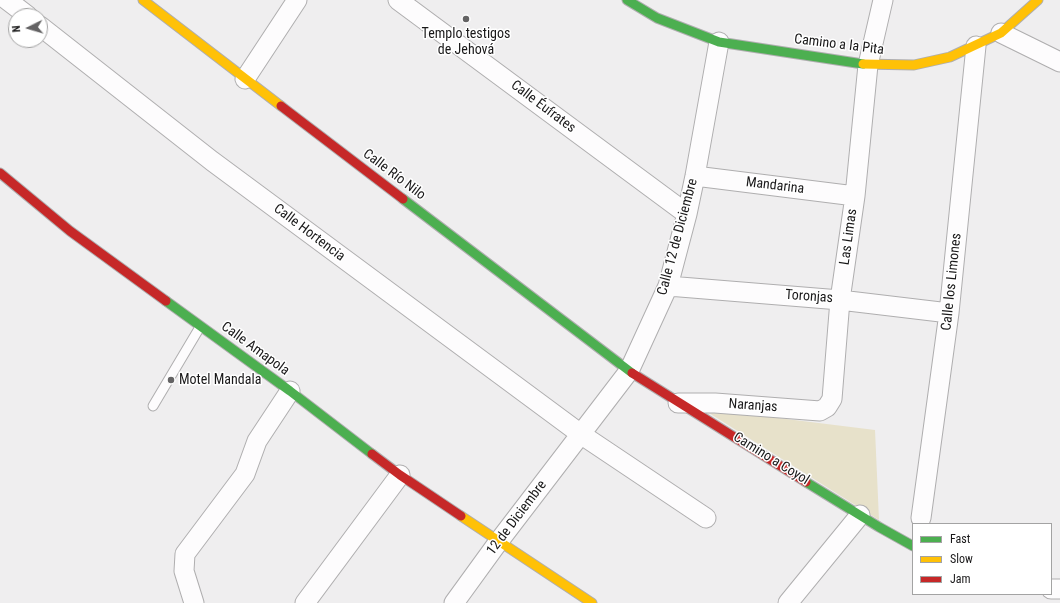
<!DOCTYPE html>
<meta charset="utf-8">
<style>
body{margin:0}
#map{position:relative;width:1060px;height:603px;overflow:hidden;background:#efeeef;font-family:"Roboto Condensed",sans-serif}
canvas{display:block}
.legend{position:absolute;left:912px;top:523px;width:140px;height:72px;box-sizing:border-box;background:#fff;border:1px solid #a3a3a3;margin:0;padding:5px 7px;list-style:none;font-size:12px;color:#191819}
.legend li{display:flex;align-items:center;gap:8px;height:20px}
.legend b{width:20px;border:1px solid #a3a3a3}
.north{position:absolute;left:8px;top:8px;width:40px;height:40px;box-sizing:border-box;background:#fff;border:1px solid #a3a3a3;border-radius:50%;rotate:265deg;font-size:11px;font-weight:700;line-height:16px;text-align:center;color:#191819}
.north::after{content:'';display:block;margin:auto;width:14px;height:18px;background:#646364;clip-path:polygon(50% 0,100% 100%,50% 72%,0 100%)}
</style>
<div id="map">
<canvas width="1060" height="603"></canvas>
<ul class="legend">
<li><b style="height:5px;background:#4caf50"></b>Fast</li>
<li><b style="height:5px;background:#ffc107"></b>Slow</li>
<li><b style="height:5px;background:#c62828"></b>Jam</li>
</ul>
<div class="north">N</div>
</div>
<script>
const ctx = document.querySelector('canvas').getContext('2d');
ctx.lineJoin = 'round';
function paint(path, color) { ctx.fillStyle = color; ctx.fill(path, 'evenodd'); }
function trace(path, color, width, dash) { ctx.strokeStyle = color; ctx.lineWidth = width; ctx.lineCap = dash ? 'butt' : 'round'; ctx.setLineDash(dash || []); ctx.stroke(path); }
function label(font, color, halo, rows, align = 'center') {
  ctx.font = font + ' "Roboto Condensed",sans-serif'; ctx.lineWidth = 3; ctx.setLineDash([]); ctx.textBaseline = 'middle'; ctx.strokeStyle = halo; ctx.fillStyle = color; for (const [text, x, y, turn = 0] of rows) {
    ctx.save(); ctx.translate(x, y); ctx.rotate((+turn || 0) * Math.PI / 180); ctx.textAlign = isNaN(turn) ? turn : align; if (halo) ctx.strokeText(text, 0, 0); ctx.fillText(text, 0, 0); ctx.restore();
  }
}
paint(new Path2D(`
 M709 413 754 415 875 430 879 520Z`), '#e7e1ca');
const lane = new Path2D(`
 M153 406 200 327`);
const street = new Path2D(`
 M7 0 28 16
 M398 0 687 214
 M40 26 212 161 582 435 706 518
 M1001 33 1060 62
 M245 79 297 0
 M695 176 855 196
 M668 286 840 300 949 313
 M678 403H715L820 411 827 407 832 399 840 300 855 196 868 65 883 0
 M921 518 949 313 976 46
 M1051 589H1060
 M194 603 184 571 185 554 245 474 257 441 290 391
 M305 603 400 475
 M454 603 499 541 629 371 668 286 687 214 695 176 719 42
 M788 603 860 515`);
const fast = new Path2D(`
 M627 0 657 18 719 42 863 64
 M403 199 632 373
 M166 301 290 391 372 454
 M806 482 879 527 913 546`);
const slow = new Path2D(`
 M143 0 281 106
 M863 64 914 65 950 57 1001 33 1038 0
 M461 516 592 603`);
const jam = new Path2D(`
 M281 106 403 199
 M0 173 70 231 166 301
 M632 373 806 482
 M372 454 400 475 461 516`);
trace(lane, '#afaeaf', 11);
trace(street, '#afaeaf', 21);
trace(fast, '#afaeaf', 11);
trace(slow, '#afaeaf', 11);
trace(jam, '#afaeaf', 11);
trace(lane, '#fdfcfd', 9);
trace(street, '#fdfcfd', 19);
trace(fast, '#4caf50', 9);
trace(slow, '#ffc107', 9);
trace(jam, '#c62828', 9);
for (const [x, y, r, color] of [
 [466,19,4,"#646364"],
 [171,380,4,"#646364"]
]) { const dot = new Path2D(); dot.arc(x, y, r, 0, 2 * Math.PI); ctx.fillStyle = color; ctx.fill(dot); trace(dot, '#fff', 1.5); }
label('14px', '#191819', '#fff', [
 ["Templo testigos",466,34],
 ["de Jehová",466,50],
 ["Motel Mandala",179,380,"left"]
]);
label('14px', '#191819', '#fff', [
 ["Camino a la Pita",839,45,7],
 ["Calle Éufrates",543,107,37],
 ["Calle Río Nilo",394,175,37],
 ["Mandarina",775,186,7],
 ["Calle Hortencia",309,233,37],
 ["Calle 12 de Diciembre",678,237,-75],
 ["Las Limas",849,237,-82],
 ["Calle los Limones",952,282,-84],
 ["Toronjas",809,297,4],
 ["Calle Amapola",255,349,36],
 ["Naranjas",753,406,4],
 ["Camino a Coyol",771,459,32],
 ["12 de Diciembre",517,518,-53]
]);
</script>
